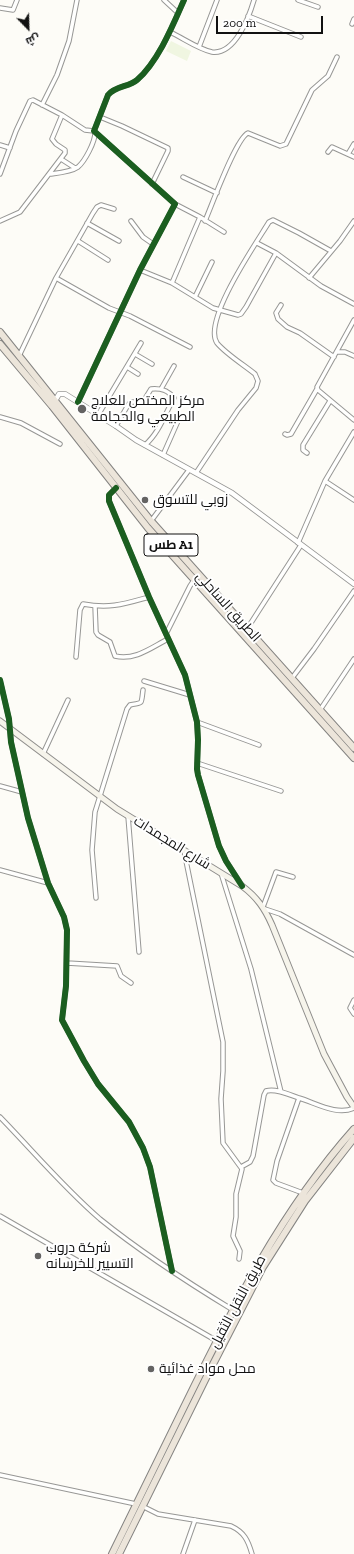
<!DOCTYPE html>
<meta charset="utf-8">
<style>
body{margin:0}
#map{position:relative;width:354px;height:1554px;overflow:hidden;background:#fdfcf7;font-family:"Zilla Slab",Cairo,serif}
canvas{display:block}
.north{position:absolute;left:8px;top:8px;width:40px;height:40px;-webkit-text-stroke:3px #fff;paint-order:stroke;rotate:157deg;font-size:11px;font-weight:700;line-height:16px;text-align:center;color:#111}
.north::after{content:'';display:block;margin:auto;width:14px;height:18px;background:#111;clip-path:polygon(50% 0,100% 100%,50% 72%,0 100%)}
.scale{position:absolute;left:216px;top:16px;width:107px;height:18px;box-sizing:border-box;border:2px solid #111;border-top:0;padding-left:5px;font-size:12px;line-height:14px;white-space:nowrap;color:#111;-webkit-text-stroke:3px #fff;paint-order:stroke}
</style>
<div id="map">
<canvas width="354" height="1554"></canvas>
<div class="north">ش</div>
<div class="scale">200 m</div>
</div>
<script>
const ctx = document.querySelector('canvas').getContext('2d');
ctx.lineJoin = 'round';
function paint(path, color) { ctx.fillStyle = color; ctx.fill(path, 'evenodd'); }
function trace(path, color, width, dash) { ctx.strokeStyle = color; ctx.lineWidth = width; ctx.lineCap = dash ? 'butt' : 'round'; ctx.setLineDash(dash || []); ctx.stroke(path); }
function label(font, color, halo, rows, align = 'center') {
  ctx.font = font + ' "Zilla Slab",Cairo,serif'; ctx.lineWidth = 4; ctx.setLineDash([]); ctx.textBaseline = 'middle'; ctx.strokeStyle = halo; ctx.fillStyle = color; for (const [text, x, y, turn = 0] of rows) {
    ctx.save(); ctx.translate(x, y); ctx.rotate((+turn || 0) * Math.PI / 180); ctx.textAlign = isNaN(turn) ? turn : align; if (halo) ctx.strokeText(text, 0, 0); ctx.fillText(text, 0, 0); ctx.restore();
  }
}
paint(new Path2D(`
 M171 41 191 51 187 61 166 51Z`), '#f0f6e1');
const minor = new Path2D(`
 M164 0 178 13
 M298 0 318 7
 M0 8 13 10 17 0
 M248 16 301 37
 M352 24 354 19
 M170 32C183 38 198 49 212 52 235 55 249 17 254 0
 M199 47 217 0
 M42 105 57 75 69 41 77 0
 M100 117 122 126 168 148V151L152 184
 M0 145 10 148
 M328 152 332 147 354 157
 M348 154 354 144
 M61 159 75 168
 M0 174 16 131 30 101 33 100 62 115 85 130 94 131
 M50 174C58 173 71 172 78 167 85 161 95 142 95 133
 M183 177 217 193
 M175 204 200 217 224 232
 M0 221 20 212 65 153V150L56 144 52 139 62 115
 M131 221 143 237 153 244
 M205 221C212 205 236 138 248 133L280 146 286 144 312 90 328 76 337 57
 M87 223 119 241
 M78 241 108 260
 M257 243 276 253 321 286 354 304
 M140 270 172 283 213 308 238 315 241 314 246 307 276 253
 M56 278 109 308 130 316 190 347
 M309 278 340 241 354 221
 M172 283 200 217
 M195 297 212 262
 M281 305 276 313 278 319 287 327 300 333 334 357
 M354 320 317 387 318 390 354 420
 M337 352H345L354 356
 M135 354 152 364
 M19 356 56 278 93 213 97 207 101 205 114 209
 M127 367 138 374
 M161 389 174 366
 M78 402 140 270 175 204 94 131 108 95C115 86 129 87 137 80 158 62 173 25 184 0
 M98 415 141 343
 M0 417 21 423 60 444
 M116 426 128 405 131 402H143L151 389C161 388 168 390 174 398 165 414 159 433 145 445
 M285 434 287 435 291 434 317 389
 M307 453 303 450V445L330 401
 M163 455 178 421
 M196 473 238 410 256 388 258 381 255 374C244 365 226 354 217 343 202 321 257 242 269 222L273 220 299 233 331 251
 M325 481 354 500
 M116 488 109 495V501L149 597 185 675 197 722 198 740 197 769 198 775 219 846 226 861 241 884
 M151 521 189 470
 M298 543 325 481 354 432
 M95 606 96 632 98 635 110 642 115 656C135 661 152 647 168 639
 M247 629 301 545
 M166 634 190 586 194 580
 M76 657 80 610 83 604C110 609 124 604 149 597
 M292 678 314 649 354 591
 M0 680 9 719 11 742 28 818 48 883 64 917 67 930 66 986 62 1020 84 1061 98 1084 129 1122 143 1148 150 1167 172 1271
 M144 681 190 695
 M320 710 354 659
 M197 722 259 745
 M43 754 68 700
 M197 763 281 791
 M0 786 22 792
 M128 816 139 952
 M184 851 223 1042V1071L221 1099 223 1143 242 1169 236 1194V1217L233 1236 240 1251 239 1259
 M0 870 48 883
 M221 873 251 969 281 1092
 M96 898 92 850 95 812 127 709 130 705C143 702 141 706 143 690
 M263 907 276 872 293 877
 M265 909 280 914 354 955
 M67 963 117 966 121 976 131 983
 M354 1000 350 1008 354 1014
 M0 1117C33 1151 64 1188 100 1219 142 1253 187 1282 233 1310
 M241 1167 250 1162 253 1156 264 1095 266 1091C276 1088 290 1095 299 1098
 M303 1193 276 1183 273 1180 277 1161 299 1098C316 1103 337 1116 354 1108
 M0 1216 217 1341
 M0 1475 136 1504
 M142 1506 158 1514 231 1526C244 1532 248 1540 252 1554
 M183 1554 195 1520`);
const tertiary = new Path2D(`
 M55 401 59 394H65L116 426 136 440 232 493 354 584`);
const secondary = new Path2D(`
 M0 721 117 809 242 886C257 897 265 909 272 925L324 1054 347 1097 354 1107`);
const trunk = new Path2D(`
 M0 332 151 521 354 748
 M0 344 52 406 148 528 354 758
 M112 1554C136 1505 160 1456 184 1407 232 1309 281 1211 354 1129
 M119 1554 207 1376 263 1267 305 1201 354 1138`);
trace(minor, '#979795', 5.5);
trace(tertiary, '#979795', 6);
trace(secondary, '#8e8d8b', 7);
trace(trunk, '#858482', 8);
trace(minor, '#fffffe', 3.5);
trace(tertiary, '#fffffe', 4.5);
trace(secondary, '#f6f4eb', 5);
trace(trunk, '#ece5da', 6);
trace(new Path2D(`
 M78 402 140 270 175 204 94 131 108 95C115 86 129 87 137 80 158 62 173 25 184 0
 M116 488 109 495V501L149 597 185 675 197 722 198 740 197 769 198 775 219 846 226 861 242 886
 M0 680 9 719 11 742 28 818 48 883 64 917 67 930 66 986 62 1020 84 1061 98 1084 129 1122 143 1148 150 1167 172 1271`), '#1b5e20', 6);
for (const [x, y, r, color] of [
 [82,409,5,"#646362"],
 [145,500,4,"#646362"],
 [38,1256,4,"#646362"],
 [151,1369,4,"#646362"]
]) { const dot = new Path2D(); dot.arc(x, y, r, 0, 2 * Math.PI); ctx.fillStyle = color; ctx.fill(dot); trace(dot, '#fff', 1.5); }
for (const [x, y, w] of [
 [171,545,54]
]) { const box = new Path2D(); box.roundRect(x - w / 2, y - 11, w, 22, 3); ctx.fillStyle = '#fff'; ctx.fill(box); trace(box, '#111', 1); }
label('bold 13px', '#111', null, [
 ["طس A1",171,545]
]);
label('14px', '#111', '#fff', [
 ["مركز المختص للعلاج",91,401],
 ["الطبيعي والحجامة",91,417],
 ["زوبي للتسوق",153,500],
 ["شركة دروب",46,1248],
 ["التسيير للخرسانه",46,1264],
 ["محل مواد غذائية",159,1369]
], 'left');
label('14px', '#111', '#fff', [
 ["الطريق الساحلي",228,607,48],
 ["شارع المجمدات",172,843,32],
 ["طريق النقل الثقيل",238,1302,-62]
]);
</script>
